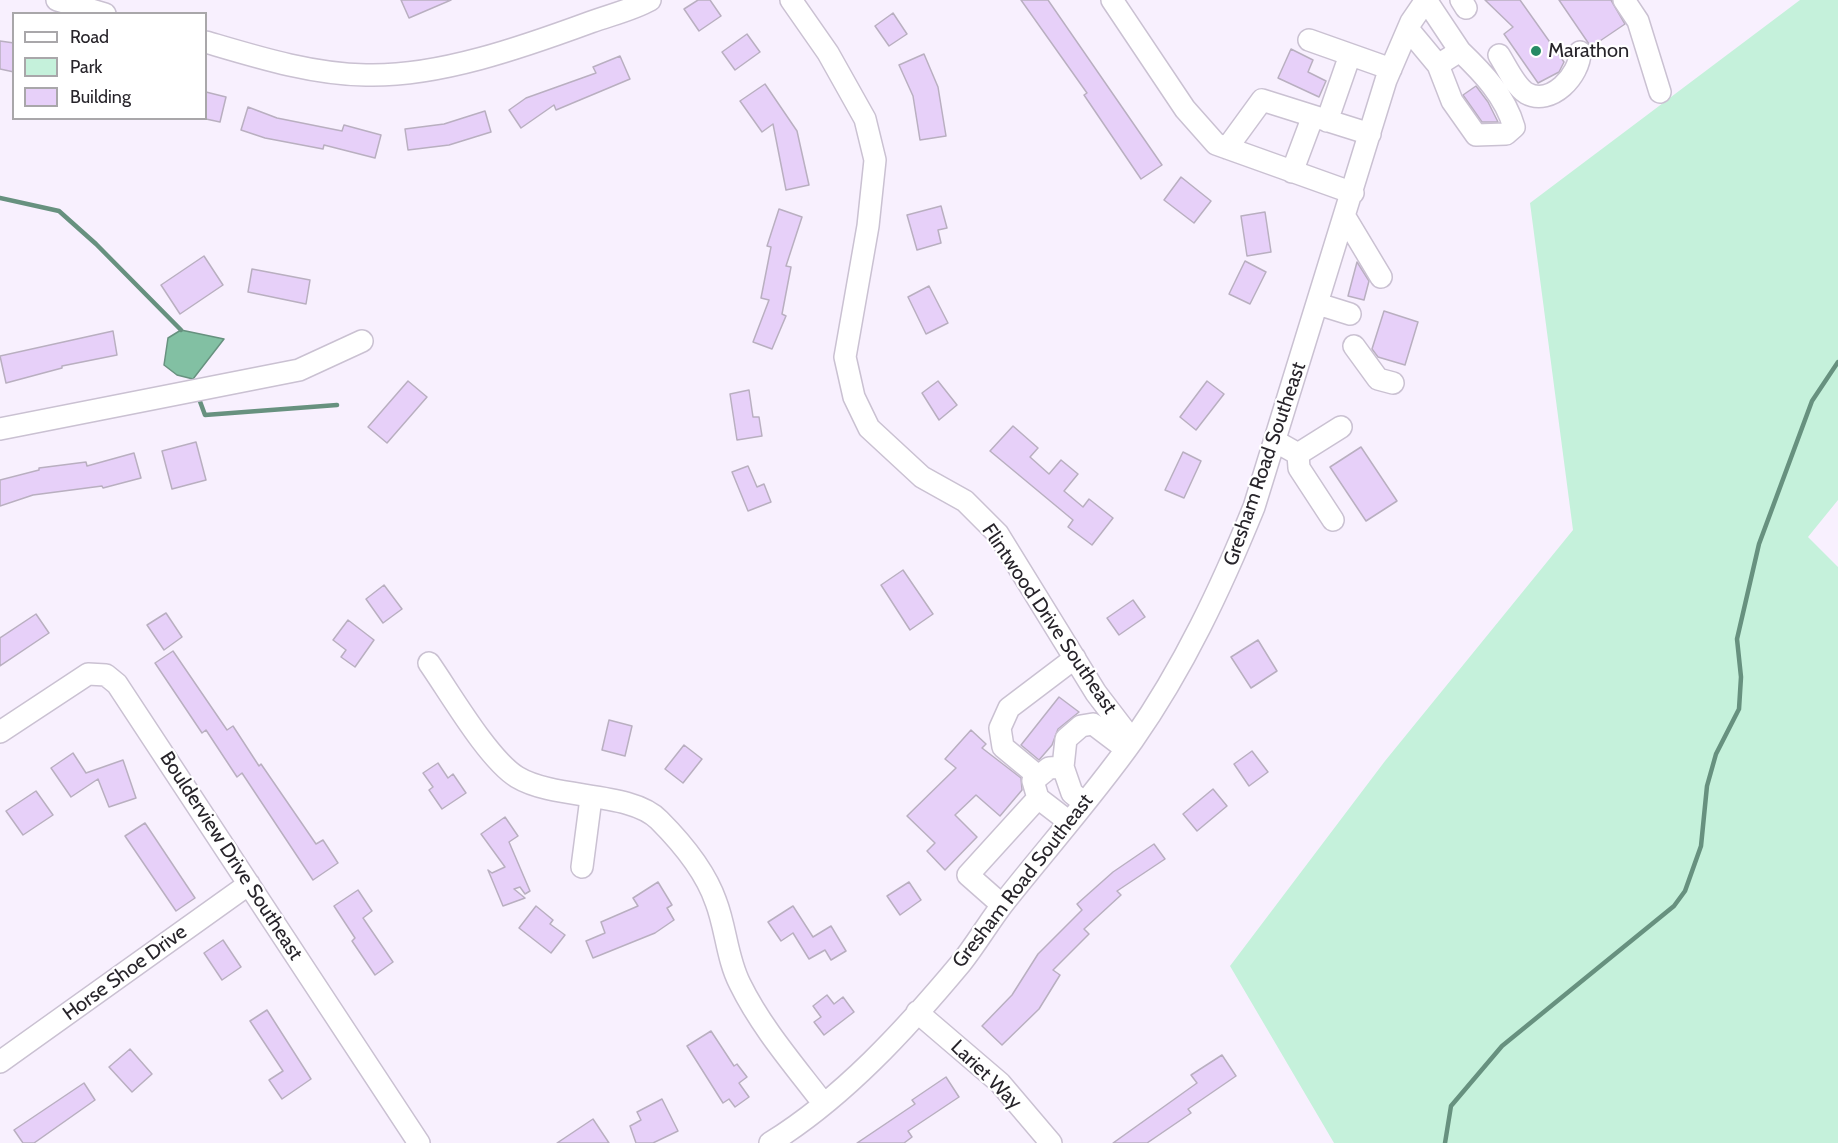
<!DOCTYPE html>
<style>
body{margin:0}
#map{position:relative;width:1838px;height:1143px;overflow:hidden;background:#f8f0fe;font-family:Cabin,sans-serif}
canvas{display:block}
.legend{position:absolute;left:12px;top:12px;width:195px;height:108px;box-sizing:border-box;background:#fff;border:2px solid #a9a7aa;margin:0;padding:8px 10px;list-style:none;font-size:18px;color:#27242a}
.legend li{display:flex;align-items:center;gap:12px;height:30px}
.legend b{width:30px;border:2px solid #a9a7aa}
</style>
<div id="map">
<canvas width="1838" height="1143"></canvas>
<ul class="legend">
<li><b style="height:8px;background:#fff"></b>Road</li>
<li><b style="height:16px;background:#c5f1db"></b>Park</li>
<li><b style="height:16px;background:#e7d0f9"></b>Building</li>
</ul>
</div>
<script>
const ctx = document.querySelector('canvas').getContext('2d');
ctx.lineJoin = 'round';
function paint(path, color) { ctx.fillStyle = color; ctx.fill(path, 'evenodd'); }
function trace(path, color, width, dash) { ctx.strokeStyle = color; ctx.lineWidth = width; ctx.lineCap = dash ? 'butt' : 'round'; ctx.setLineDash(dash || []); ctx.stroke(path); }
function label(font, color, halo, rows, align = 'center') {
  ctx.font = font + ' Cabin,sans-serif'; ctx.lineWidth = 4.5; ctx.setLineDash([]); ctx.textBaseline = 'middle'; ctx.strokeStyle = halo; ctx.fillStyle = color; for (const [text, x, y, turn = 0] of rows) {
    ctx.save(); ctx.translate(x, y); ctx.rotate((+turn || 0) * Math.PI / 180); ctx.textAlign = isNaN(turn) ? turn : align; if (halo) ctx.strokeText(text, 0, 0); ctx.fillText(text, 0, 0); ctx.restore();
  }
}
paint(new Path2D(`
 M1800 0H1838V500L1808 537 1838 567V1143H1334L1230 966 1385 761 1573 530 1530 203Z`), '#c5f1db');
const water = new Path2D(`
 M181 330 224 339 193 379 177 375 164 365 168 338Z`);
paint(water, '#82c0a3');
trace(water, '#67917f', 1.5);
trace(new Path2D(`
 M0 198 59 211 96 244 181 330
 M198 396 205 415 337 405
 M1445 1143 1451 1106 1502 1046 1674 906 1685 891 1701 846 1707 786 1716 754 1739 709 1741 677 1737 639 1759 544 1812 401 1838 362`), '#67917f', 4.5);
const building = new Path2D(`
 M401 0H451L409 18Z
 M698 0H710L721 16 699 31 684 9Z
 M1021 0H1048L1162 165 1141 179 1084 95 1087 93Z
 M1485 0H1520L1564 62 1559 72 1538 83 1504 34 1513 27Z
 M1559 0H1611L1625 24 1591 47Z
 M893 13 907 34 889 46 875 26Z
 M747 34 760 52 735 70 722 52Z
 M0 41 14 43V72L0 69Z
 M1291 49 1313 60 1308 72 1326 81 1319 97 1278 78Z
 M924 54 938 87 946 136 920 140 913 96 899 65Z
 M620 56 630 79 556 110 554 105 521 128 509 110 526 98 596 73 593 67Z
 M765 84 797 131 809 185 786 190 773 124 762 132 740 101Z
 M1476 86 1488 102 1498 122H1482L1463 95Z
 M206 92 226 97 220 122 206 119Z
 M248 107 277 118 342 131 344 125 381 135 375 158 324 145 323 149 265 138 241 130Z
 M485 111 491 132 449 145 408 150 405 129 444 124Z
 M1181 177 1211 201 1194 223 1164 200Z
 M941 206 947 228 938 230 941 243 917 250 907 215Z
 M779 209 802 217 786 266 791 267 782 314 786 316 772 349 753 342 769 300 761 298 771 247 767 246Z
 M1265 212 1271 252 1247 256 1241 216Z
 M204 256 223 285 180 314 161 285Z
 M1245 261 1266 272 1250 304 1229 294Z
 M1357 262 1369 281 1364 300 1348 296Z
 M252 269 310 280 306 304 248 292Z
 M929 286 948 323 926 334 908 297Z
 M1384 311 1418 322 1405 365 1378 357 1372 349Z
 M113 331 117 355 62 366V368L6 383 0 356Z
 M408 381 427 397 387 443 368 427Z
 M938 381 957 405 939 420 922 393Z
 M1207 381 1224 394 1196 430 1180 417Z
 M749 390 753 417H759L762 436 737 440 730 394Z
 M1013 426 1038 448 1030 457 1049 474 1061 460 1078 474 1064 491 1083 507 1089 499 1113 518 1092 545 1068 527 1073 520 990 451Z
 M196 442 206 480 172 489 162 451Z
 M1361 447 1397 501 1366 521 1330 467Z
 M1183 452 1201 461 1184 498 1165 490Z
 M134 453 141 478 103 488 102 486 33 495 0 506V480L39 470V468L86 462 87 466Z
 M748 466 757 487 764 484 771 502 748 511 732 472Z
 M903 570 933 614 910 630 881 585Z
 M384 585 402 609 383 623 366 599Z
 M1133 600 1145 617 1119 635 1107 618Z
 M166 613 182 637 164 650 147 625Z
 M36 614 49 633 0 666V638Z
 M348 620 374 640 355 667 341 657 346 650 333 640Z
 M1258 640 1277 671 1251 688 1231 657Z
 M173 651 227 730 233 726 259 766 261 764 316 844 323 840 338 863 313 880 242 773 237 777 206 730 202 733 155 663Z
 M1059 697 1079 712 1058 729 1052 745 1039 760 1021 745Z
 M609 720 632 726 625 756 602 750Z
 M971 730 986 744 982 748 1021 778 1022 790 1000 816 976 795 955 815 977 837 945 870 927 851 935 843 907 816 956 768 945 759Z
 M684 745 702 759 683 783 665 769Z
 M1252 751 1268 772 1249 786 1234 764Z
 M73 753 86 773 123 760 136 798 109 807 98 779 71 797 51 768Z
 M438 763 448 778 453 774 466 793 442 809 429 790 433 787 423 773Z
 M1213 789 1227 806 1197 831 1183 814Z
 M36 791 53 815 23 835 6 811Z
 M505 817 518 836 509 842 530 891 525 894 520 887 514 889 525 898 503 906 488 870 492 873 505 867 481 834Z
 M145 823 195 898 176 911 125 836Z
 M1154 844 1165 859 1117 891 1121 895 1084 929 1089 934 1053 970 1060 975 1039 1009 1002 1045 982 1026 1012 995 1038 954 1082 910 1077 904 1113 872Z
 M658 882 672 905 667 908 674 920 655 933 593 958 586 941 605 933 601 922 638 906 633 898Z
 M909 882 921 900 900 915 887 896Z
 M358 890 372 911 363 918 393 962 375 975 352 941 355 938 334 906Z
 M536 906 553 920 550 924 565 935 551 953 519 928Z
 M793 906 813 937 831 926 846 951 831 960 825 950 809 959 793 933 781 941 768 922Z
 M223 940 241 967 222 980 204 953Z
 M827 995 834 1004 843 997 854 1012 824 1035 814 1022 821 1017 813 1006Z
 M267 1010 311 1079 282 1099 269 1080 283 1071 250 1021Z
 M711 1031 734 1066 737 1064 747 1077 739 1083 749 1097 735 1107 729 1099 723 1103 687 1046Z
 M130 1049 152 1074 132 1092 109 1067Z
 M1222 1055 1236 1076 1188 1109 1191 1113 1147 1143H1113L1197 1083 1191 1075Z
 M946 1077 959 1097 908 1131 912 1137 904 1143H857L915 1104 912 1100Z
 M84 1083 95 1100 34 1143H23L14 1130Z
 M662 1099 678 1131 653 1143H636L630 1126 641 1120 637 1112Z
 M593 1119 609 1143H557Z`);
paint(building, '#e7d0f9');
trace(building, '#b9afc0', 1.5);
const minor = new Path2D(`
 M57 0 105 14
 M791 0 828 53 865 119 875 160 868 226 845 357 854 397 869 428 922 477 965 501 998 534 1096 693 1132 740
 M1112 0 1185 109 1216 144 1353 193
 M1461 0 1466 8
 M1624 0 1638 21 1660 92
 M1408 29 1438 65 1460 51 1426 0
 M1309 40 1391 69
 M206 42C257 57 311 74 366 75 438 77 523 47 591 22 610 15 632 10 650 0
 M1499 55C1506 66 1515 86 1526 93 1551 107 1580 75 1580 52
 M1438 65 1452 101 1476 135 1506 134 1514 127C1505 96 1483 73 1460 51
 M1327 121 1350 55
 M1227 148 1262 100 1370 134
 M1292 172 1313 116
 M1345 217 1381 277
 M1318 304 1350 314
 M1354 346 1378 379 1393 383
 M0 429 299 370 362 341
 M1275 441 1298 454 1341 427
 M1298 454 1299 468 1333 520
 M429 663C450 693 488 759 517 777 555 800 631 791 659 820 682 843 705 870 716 902 726 928 727 959 740 984 761 1027 794 1065 823 1103
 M0 732 88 674 106 675 117 684 419 1143
 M1063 767 1072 793 1083 802
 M1038 776 1003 747 1000 728 1009 708 1075 658
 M1068 821 1038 798 1033 781 1049 768 1063 767 1066 739 1081 726 1093 724 1126 749
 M582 867 591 798
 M1002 905 968 875 1038 798
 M917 1012 1000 1083 1051 1143
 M0 1062 249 884
 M770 1143C843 1098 906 1029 961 963 977 943 990 920 1006 900 1048 847 1094 795 1133 740 1184 667 1221 588 1254 507L1386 80 1411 22 1426 0`);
trace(minor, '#cac1d2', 24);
trace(minor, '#fff', 21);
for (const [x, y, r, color] of [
 [1536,51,6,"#268a65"]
]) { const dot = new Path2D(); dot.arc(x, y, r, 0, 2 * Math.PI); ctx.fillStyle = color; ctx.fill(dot); trace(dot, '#fff', 2); }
label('20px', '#27242a', '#fff', [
 ["Marathon",1548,51]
], 'left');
label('20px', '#27242a', '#fff', [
 ["Gresham Road Southeast",1265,464,-71],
 ["Flintwood Drive Southeast",1049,619,56],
 ["Boulderview Drive Southeast",231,856,57],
 ["Gresham Road Southeast",1023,881,-52],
 ["Horse Shoe Drive",125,973,-36],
 ["Lariet Way",986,1075,44]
]);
</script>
